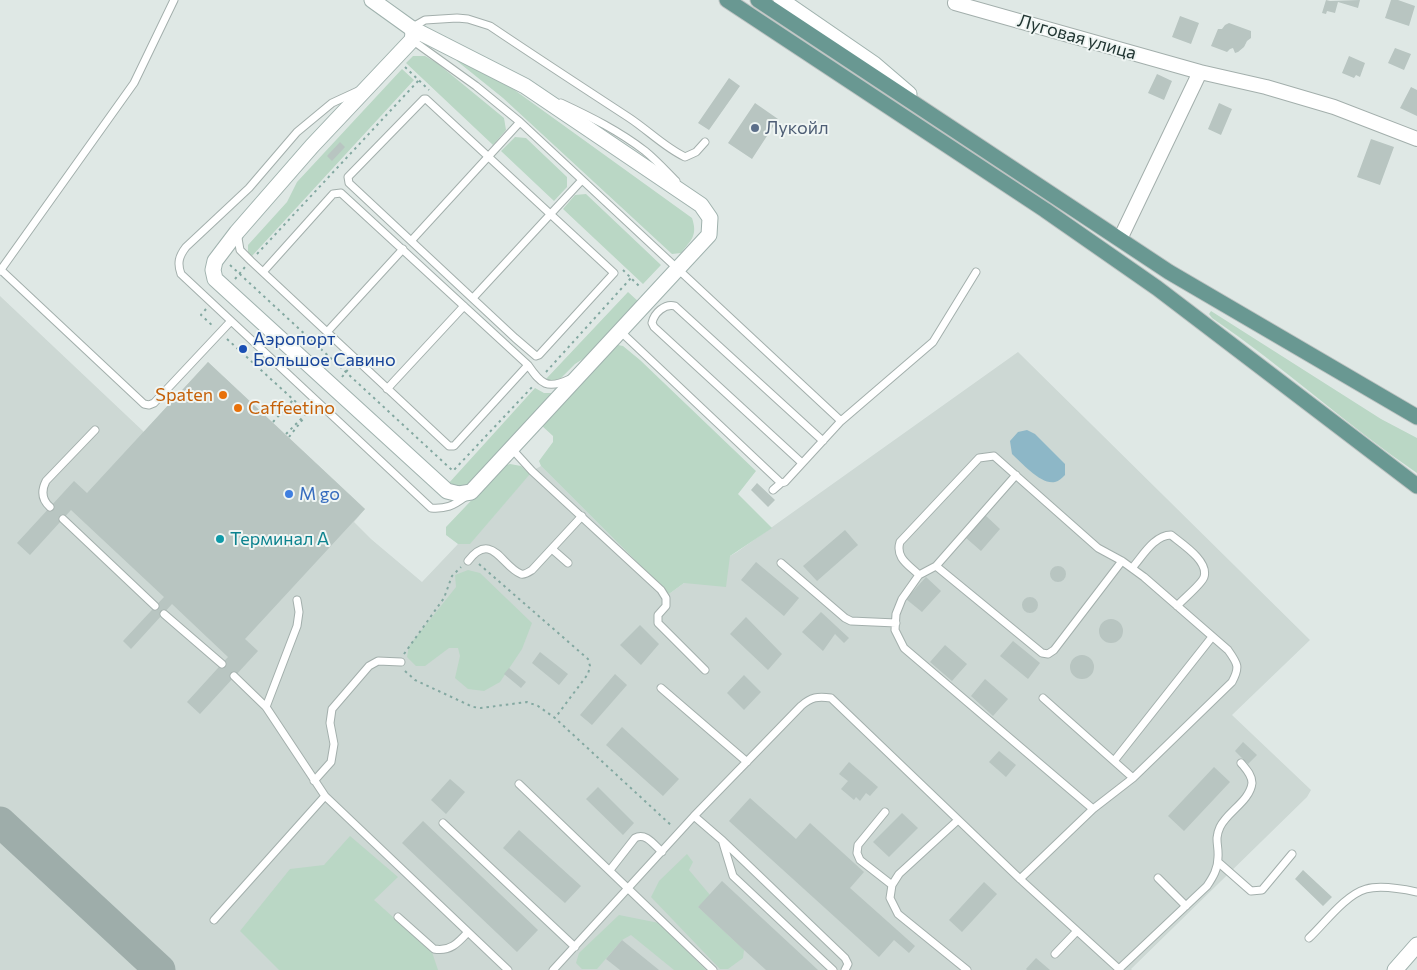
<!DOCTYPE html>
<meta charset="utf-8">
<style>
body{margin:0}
canvas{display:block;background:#dfe8e5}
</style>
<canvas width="1417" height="970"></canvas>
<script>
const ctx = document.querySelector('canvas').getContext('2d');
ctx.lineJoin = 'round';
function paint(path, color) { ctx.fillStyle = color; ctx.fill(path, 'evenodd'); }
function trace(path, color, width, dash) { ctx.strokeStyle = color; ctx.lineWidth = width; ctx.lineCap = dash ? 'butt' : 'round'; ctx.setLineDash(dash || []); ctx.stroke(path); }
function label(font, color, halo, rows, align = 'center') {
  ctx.font = font + ' Commissioner,sans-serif'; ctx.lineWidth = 4; ctx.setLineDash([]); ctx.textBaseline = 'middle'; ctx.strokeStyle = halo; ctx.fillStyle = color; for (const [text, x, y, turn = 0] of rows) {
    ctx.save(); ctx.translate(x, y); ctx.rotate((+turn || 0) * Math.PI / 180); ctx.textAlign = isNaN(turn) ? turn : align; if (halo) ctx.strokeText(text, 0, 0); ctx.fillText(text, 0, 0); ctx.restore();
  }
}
paint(new Path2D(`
 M0 296 144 432 208 362 365 509 354 522 371 539 422 582 458 544 470 543 532 471 541 466 669 594 684 583 737 552 1018 352 1310 640 1232 715 1311 790 1307 797 1131 969 1132 970H0Z`), '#cdd8d4');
paint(new Path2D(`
 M413 56H425L437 63 504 118 506 130 493 145 406 63Z
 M459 57 502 81 692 218C698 236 691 240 681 253L672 254 503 98 457 61Z
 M402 69 414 80 252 256 248 253V245L287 202 297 182Z
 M515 137 526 138 567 177V187L554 201 501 151Z
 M586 194 661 265 643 284 563 209 575 195Z
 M628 292 640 303 595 351 575 364 561 378 553 382 546 379Z
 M1211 311 1381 419 1417 438V473C1346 425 1283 366 1212 318L1209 314Z
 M618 345 623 346 640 360 756 471 738 494 772 528 730 556 726 587 684 583 669 594 541 466 539 461 553 442V436L541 425 612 348Z
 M535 388 544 393H554L464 490 448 484Z
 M510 464 521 466 530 474 470 544H458L446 535V527L504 466Z
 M468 570 480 573 532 623 522 649 500 682 484 691 468 689 455 678 460 656 458 648H449L425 666H416L407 657 409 646 456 587 455 575Z
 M350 836 398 877 374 900 432 952 438 970H279L240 931 290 869 324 865Z
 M687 854 693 862 689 870 710 895 698 907 744 950 743 958 728 969H720L651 897 659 881Z
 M619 915 659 923 706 970H674L631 935 622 940 597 969H582L576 963 579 953Z`), '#bad7c5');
paint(new Path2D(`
 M1027 430 1035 434 1065 464V475C1062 478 1059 481 1055 482 1041 485 1022 463 1012 454L1010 441 1018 432Z`), '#8db7c7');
trace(new Path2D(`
 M0 822 160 970`), '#9eadaa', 31);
paint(new Path2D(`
 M1326 0 1330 1 1360 0 1358 8 1338 2 1335 13 1327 11 1326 14 1322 13Z
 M1391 0H1398L1415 6 1409 26 1385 18Z
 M1180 16 1199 23 1191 44 1172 37Z
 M1229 23 1251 31V38L1247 41 1244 47 1238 52 1235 53 1233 48 1230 49 1227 52 1211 46 1218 29H1222L1225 25Z
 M1395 48 1411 54 1404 70 1388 63Z
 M1349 56 1365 63 1360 77 1356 75 1354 78 1342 73Z
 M1157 74 1172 81 1164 100 1148 93Z
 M729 78 740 86 709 130 698 123Z
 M1411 87 1417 90V116L1400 108Z
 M755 103 778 119 752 159 728 143Z
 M1219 103 1232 109 1221 135 1208 129Z
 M1371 139 1394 147 1380 185 1357 177Z
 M340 142 345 147 332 161 327 156Z
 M208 362 365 509 245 639 258 651 200 714 187 702 228 657 172 604 131 649 123 641 164 597 71 510 30 555 17 543 74 481 87 493Z
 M757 483 775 500 768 507 751 490Z
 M985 515 1000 529 981 551 965 537Z
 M845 530 858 545 817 581 803 566Z
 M756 562 799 598 784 616 741 580Z
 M1050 574a8 8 0 1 1 16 0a8 8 0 1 1-16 0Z
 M926 577 941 591 922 612 906 599Z
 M1022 605a8 8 0 1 1 16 0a8 8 0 1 1-16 0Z
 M821 612 849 638 844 643 835 634 823 651 802 632Z
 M746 617 782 654 768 670 730 634Z
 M1099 631a12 12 0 1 1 24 0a12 12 0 1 1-24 0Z
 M640 625 659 644 641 665 620 645Z
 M1013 641 1040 663 1028 679 1000 656Z
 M945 645 967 664 952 681 930 662Z
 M540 652 568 674 559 685 532 663Z
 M1070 667a12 12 0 1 1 24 0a12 12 0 1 1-24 0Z
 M509 668 526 682 521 688 504 674Z
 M615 674 627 685 592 725 580 715Z
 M744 675 761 692 744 710 727 693Z
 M985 679 1008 699 993 716 971 696Z
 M622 727 679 779 663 796 606 745Z
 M1243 742 1257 755 1248 764 1235 751Z
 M999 751 1016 765 1006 777 989 762Z
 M849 762 878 787 870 796 866 793 860 801 856 797 854 800 841 789 848 781 839 774Z
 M1214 767 1230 782 1184 831 1168 816Z
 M450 779 465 792 446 814 431 800Z
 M598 787 634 823 623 835 586 799Z
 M750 798 796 839 810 823 864 872 850 888 915 946 909 953 894 940 879 957 729 821Z
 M902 813 918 828 889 857 873 842Z
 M423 821 538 930 517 952 402 843Z
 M519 830 581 886 565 903 503 848Z
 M1303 870 1332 897 1323 906 1295 879Z
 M722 881 818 970H766L744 950 698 907Z
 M984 882 997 894 962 932 949 920Z
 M622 940 659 970H620L606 959Z
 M1036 958 1050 970H1027L1026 969Z`), '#b8c5c1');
const lane = new Path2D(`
 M411 28 425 20 457 18 468 19 490 26C536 57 582 87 628 117 648 130 664 147 685 157L696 152 705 142
 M412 40 476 86 520 122 841 421 785 482 781 483 620 331
 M358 91 332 103 297 132 249 188 186 247C179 256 177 263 181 274L431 508C446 509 453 506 465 497
 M424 99H426L614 273 539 355 536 356 515 338 349 183 348 177Z
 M561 103C591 117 619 131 645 151 656 160 666 171 676 181
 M237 232 240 250 251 261 449 446H454L528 365
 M411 241 520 122
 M1 270 144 404 149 405 154 403 231 321
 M0 271 134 83 174 0
 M263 272 333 194 341 193 528 365C541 384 547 390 570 379
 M473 298 582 180
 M327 332 403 249
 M387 389 464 306
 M841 421 933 342 976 272
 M512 449 532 471 661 590 666 598V606L658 615V623L705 670
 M802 463 654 327 652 323C654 313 665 303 675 306L823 441
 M1016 475 936 566 919 575 902 599 896 614 895 630 904 648 1093 809
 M773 490 781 483
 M50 507C42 500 41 491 46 481L95 430
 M63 519 155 606
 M552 549 568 563
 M468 561C492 530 502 567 521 574 525 575 529 572 532 570L582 516
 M781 563 845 618 851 621 896 623
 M936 566 1042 653 1048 654 1054 650 1122 561
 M1132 568C1142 557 1154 535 1171 535 1182 544 1209 561 1204 577 1202 584 1183 599 1177 606
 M919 575C909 565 895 558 900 542L979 458 994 456 1098 548 1122 561 1144 577 1228 650C1238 664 1240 667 1232 682L1133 778 1093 809 1020 879
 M164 614 222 664
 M661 688 747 762
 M1043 698 1133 778
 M266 707 297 626 299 612 297 600
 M1114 761 1212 637
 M314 781 331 762 334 744 330 723 332 709 369 666 378 661 401 662
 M519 784 713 970
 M325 796 508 970
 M885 812 858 845 857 853 860 860 892 885
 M694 816 723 841 845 958 848 964 845 970
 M958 820 899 874 892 885 890 898 898 914 967 970
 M443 823 575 947
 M723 843 733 876 833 970
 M1218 862 1251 891 1262 890 1292 854
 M610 870 635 838C646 832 654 845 662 852
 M1158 878 1186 906
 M398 917 434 949C450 952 458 943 468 932
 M214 920 325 796 266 707 234 676
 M1309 938C1325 923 1345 895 1366 889 1380 885 1403 889 1417 892
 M1055 954 1077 931
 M1119 969 1207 886C1213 877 1218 869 1218 857 1219 845 1214 840 1220 827 1227 812 1250 801 1252 783 1252 775 1246 769 1241 763
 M553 970 694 816 801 706C811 697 818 696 831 698L1020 879 1120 970`);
const street = new Path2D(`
 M955 3 1200 72
 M1120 239 1200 72 1266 87 1334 107 1417 139`);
const secondary = new Path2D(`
 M372 0 411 28 525 86 701 205 710 218 709 235 471 492 459 494 447 491 215 279 213 270 215 261 237 232 312 146 412 40 413 33 411 28
 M781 0 874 64 909 94
 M1395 970 1417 945`);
const primary = new Path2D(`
 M727 0 1045 210 1157 288 1417 486
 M758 0 1169 272 1417 417`);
trace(lane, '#a3afac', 9);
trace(street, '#a3afac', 16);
trace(secondary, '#a0b2ae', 17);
trace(primary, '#bdc3c2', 17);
trace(new Path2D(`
 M405 67 429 90
 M257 254 419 80
 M230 265 453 471 534 385
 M623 270 641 288
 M235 279 245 267
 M206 309 201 315 214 327
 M227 339 308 413
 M546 372 631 278
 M342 377 350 367
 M273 422 293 400
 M286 434 311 409
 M289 437 303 419
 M479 564 588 659 590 666 588 674 555 718
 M404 654 444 598 452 576 461 567
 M405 671 415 680 473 707 481 708 527 702 538 706 555 718 673 827`), '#83a8a1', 2, [2.5, 4]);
trace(lane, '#fff', 7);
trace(street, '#fff', 14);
trace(secondary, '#fff', 15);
trace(primary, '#699892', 15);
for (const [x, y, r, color] of [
 [755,128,5,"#5c6f8a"],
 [243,349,5,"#1a4fb4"],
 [223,395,5,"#e8710a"],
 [238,408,5,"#e8710a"],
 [289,494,5,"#3f7fe0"],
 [220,539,5,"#0f9aa8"]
]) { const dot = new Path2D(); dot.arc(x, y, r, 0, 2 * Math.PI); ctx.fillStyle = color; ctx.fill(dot); trace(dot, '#eff5f3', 2); }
label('18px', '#223633', '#eff5f3', [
 ["Луговая улица",1077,37,16]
]);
label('18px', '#4e5e75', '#eff5f3', [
 ["Лукойл",765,128]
], 'left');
label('18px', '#164399', '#eff5f3', [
 ["Аэропорт",253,339],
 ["Большое Савино",253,360]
], 'left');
label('18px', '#c56008', '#eff5f3', [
 ["Spaten",213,395],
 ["Caffeetino",248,408,"left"]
], 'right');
label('18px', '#366cbe', '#eff5f3', [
 ["М go",299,494]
], 'left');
label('18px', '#0d838f', '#eff5f3', [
 ["Терминал А",230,539]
], 'left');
</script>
